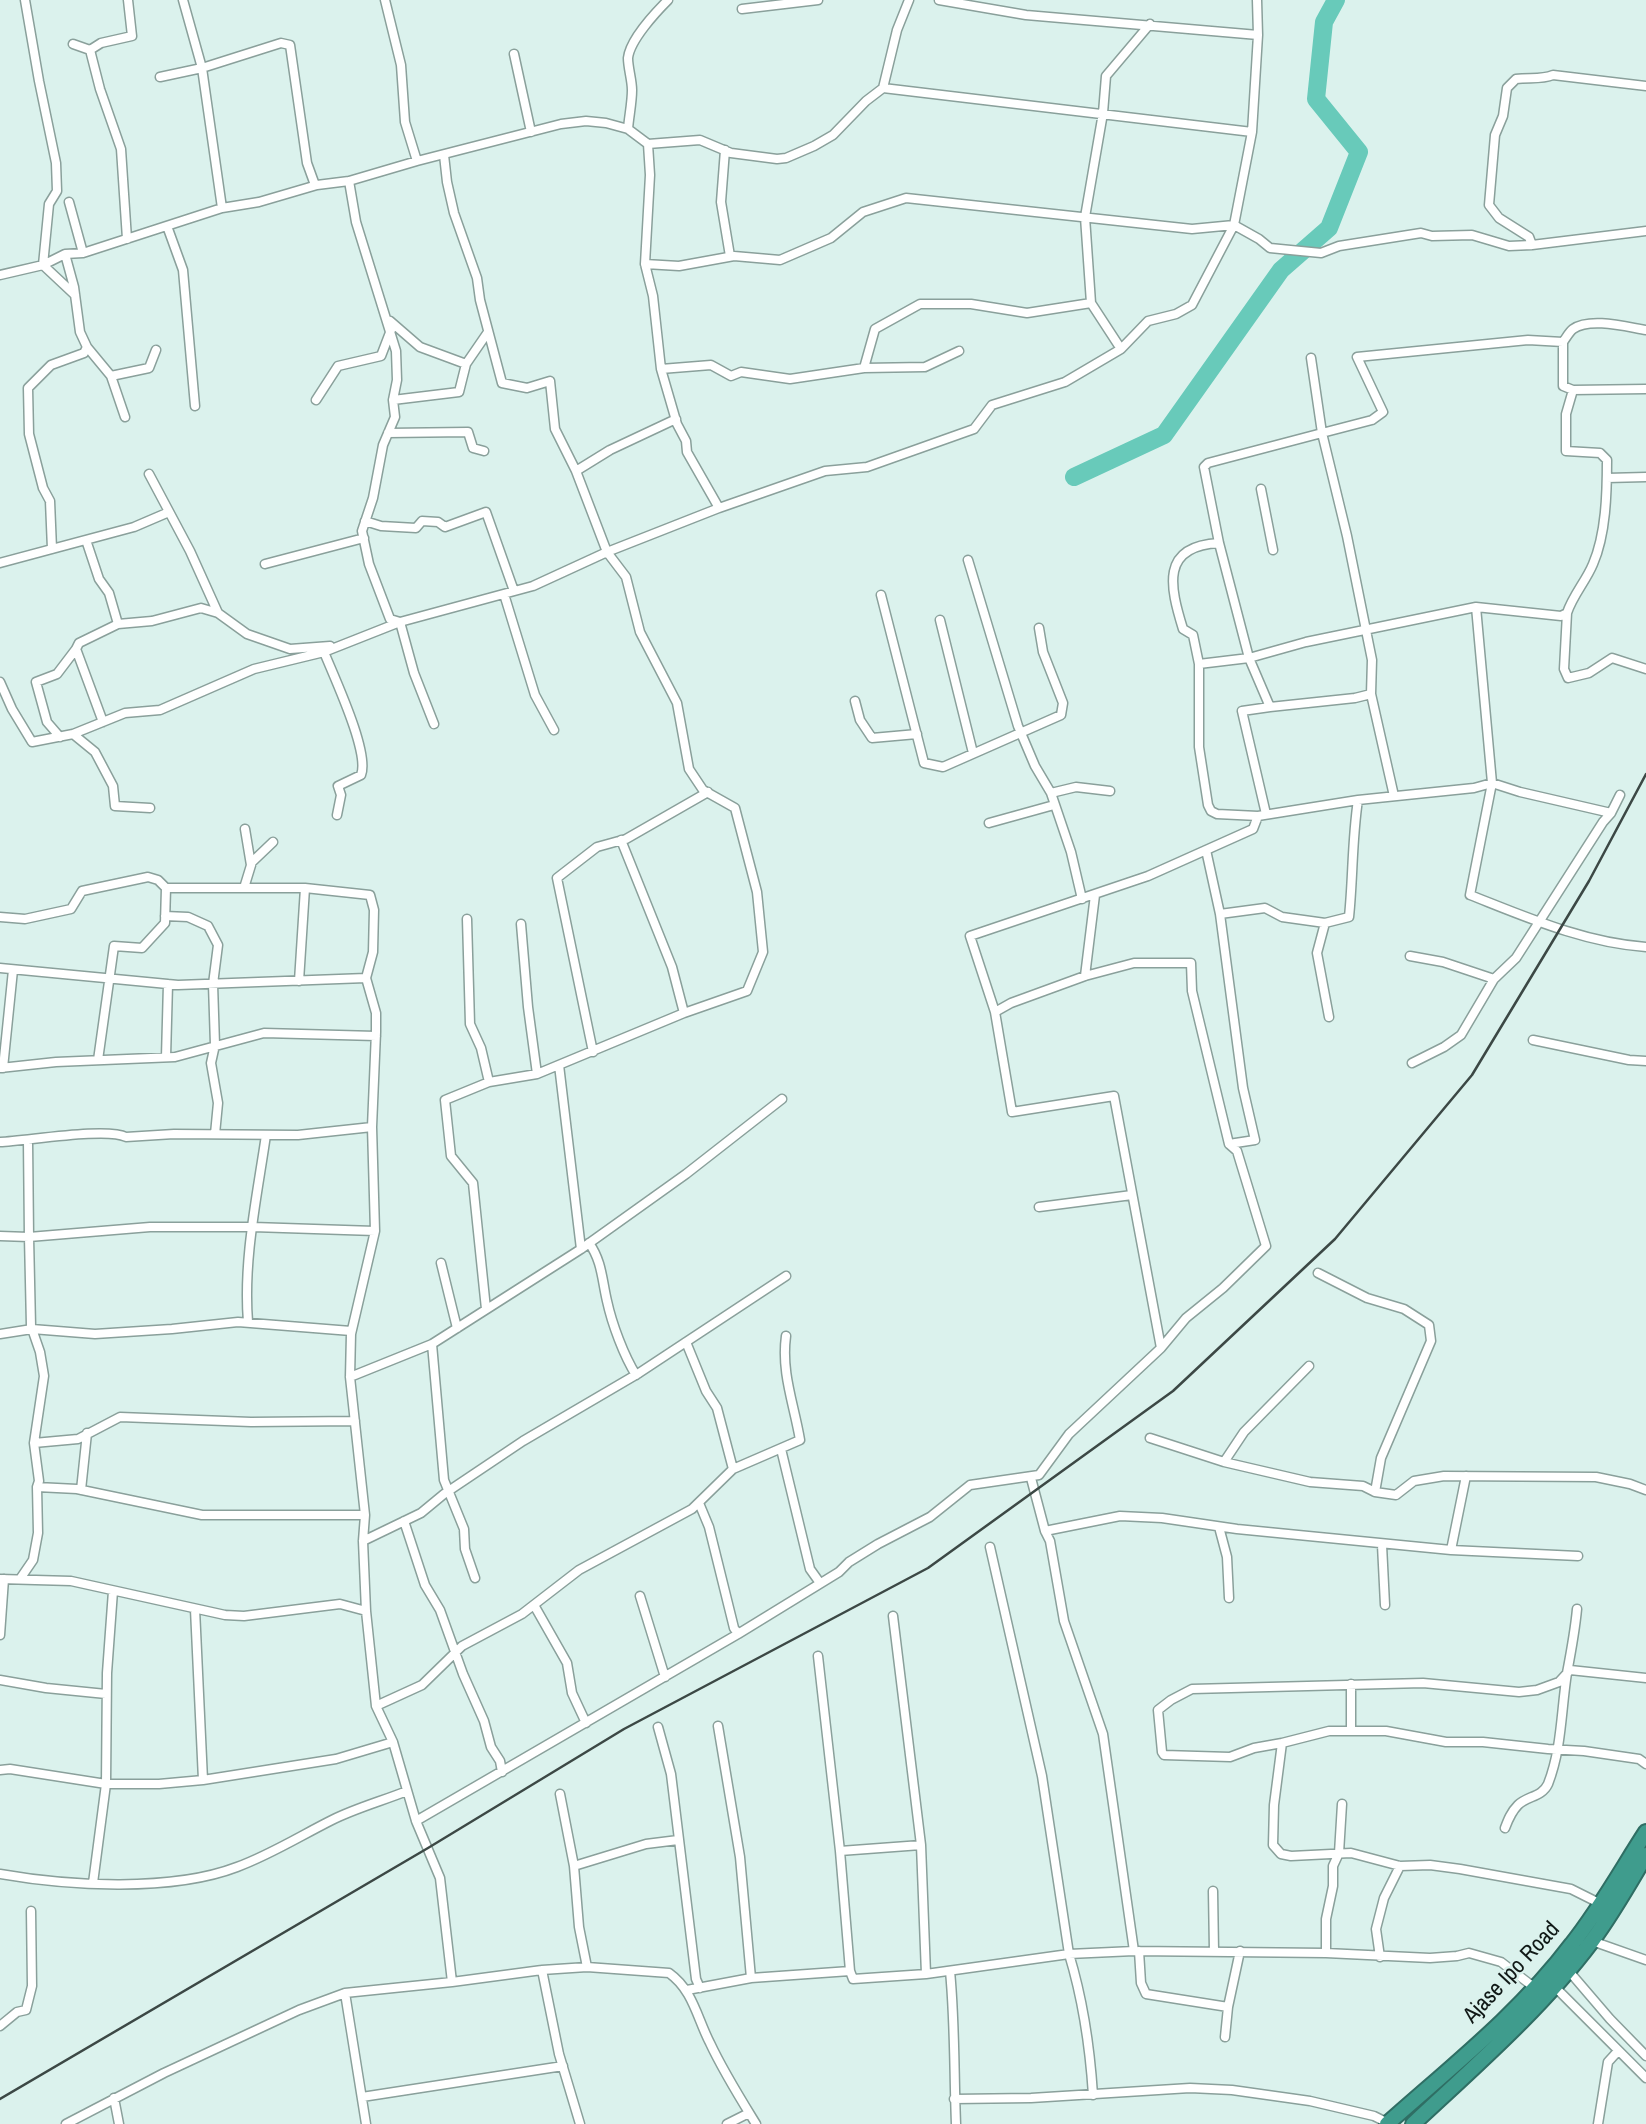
<!DOCTYPE html>
<style>
body{margin:0}
canvas{display:block;background:#dbf2ed}
</style>
<canvas width="1646" height="2124"></canvas>
<script>
const ctx = document.querySelector('canvas').getContext('2d');
ctx.lineJoin = 'round';
function trace(path, color, width, dash) { ctx.strokeStyle = color; ctx.lineWidth = width; ctx.lineCap = dash ? 'butt' : 'round'; ctx.setLineDash(dash || []); ctx.stroke(path); }
function label(font, color, halo, rows, align = 'center') {
  ctx.font = font + ' "Archivo Narrow",sans-serif'; ctx.lineWidth = 5; ctx.setLineDash([]); ctx.textBaseline = 'middle'; ctx.strokeStyle = halo; ctx.fillStyle = color; for (const [text, x, y, turn = 0] of rows) {
    ctx.save(); ctx.translate(x, y); ctx.rotate((+turn || 0) * Math.PI / 180); ctx.textAlign = isNaN(turn) ? turn : align; if (halo) ctx.strokeText(text, 0, 0); ctx.fillText(text, 0, 0); ctx.restore();
  }
}
trace(new Path2D(`
 M1074 477 1164 435 1281 270 1329 228 1359 152 1316 99 1324 22 1336 0`), '#68caba', 18);
const street = new Path2D(`
 M25 0 39 81 56 163 57 191 49 204 43 265 75 295
 M183 0 202 68 222 208
 M385 0 401 65 405 122 417 161
 M939 0 1026 15 1258 35
 M742 9 818 0
 M73 44 90 50 100 89 121 149 127 239
 M90 50 101 43 132 36 128 0
 M514 54 531 132
 M160 77 202 68 281 43 290 45 307 163 315 185
 M883 88 1252 132
 M628 129C629 116 632 103 632 90 632 80 628 68 628 58 630 40 656 12 668 0
 M648 144 650 175 645 264 653 296 661 369 677 424 686 441 687 452 719 508 825 471 867 467 974 429 992 405 1065 382 1121 349 1148 321 1176 314 1192 305 1234 225 1252 132 1258 35 1257 0
 M725 150 721 202 730 256
 M444 155 447 182 454 213 477 278 480 300 502 383 527 388 550 381 555 429 576 471 607 552 626 577 640 632 677 703 689 769 703 790 735 808 757 892 763 952 747 991 684 1013 537 1074 489 1082 445 1100 451 1156 473 1183 486 1309
 M349 181 356 222 396 351 397 380 393 400 395 417 383 445 373 498 362 531 369 564 390 619 400 622 414 673 434 724
 M69 202 83 253
 M167 226 183 270 195 406
 M1532 245 1529 237 1499 218 1489 205 1495 135 1503 116 1507 88 1516 79C1529 77 1541 80 1553 75L1646 86
 M65 254 74 287 80 332 87 347 111 376 125 417
 M645 264 679 266 734 256 780 260 831 238 863 212 906 198 1192 229 1234 225 1259 239 1270 248 1321 253 1339 246 1421 233 1432 236 1472 235 1509 246 1532 245 1646 231
 M0 275 43 265 65 254 83 253 222 208 259 202 317 185 349 181 417 161 561 124 586 121 606 123 628 129 648 144 700 140 731 153 777 159 786 158 814 146 833 135 866 101 883 88 897 30 909 0
 M390 321 420 347 466 364
 M1563 342V386L1573 390
 M1121 349 1091 303 1085 217 1103 113 1106 76 1150 24
 M1311 358 1322 433 1372 420 1383 412 1357 357 1528 340 1563 342C1566 338 1569 332 1573 329 1590 317 1627 327 1646 330
 M864 368 875 329 920 304H971L1027 313 1091 303
 M661 369 711 365 731 376 741 372 790 379 864 368 925 367 959 351
 M111 376 149 368 156 350
 M316 400 338 366 381 356 391 330
 M393 400 459 392 466 364 488 332
 M388 433 468 432 473 448 484 451
 M576 471 610 450 676 419
 M149 474 190 551 218 613 247 634 290 649 330 646
 M1607 478 1646 477
 M1261 489 1273 550
 M365 521 381 526 416 528 422 521 438 522 445 527 486 512 514 591
 M86 540 99 579 109 593 118 624
 M1219 543C1160 546 1170 587 1183 629L1193 635 1199 664V747L1208 805 1211 811 1217 814 1258 816
 M52 549 50 501 43 488 29 434 28 388 51 365 84 353 87 347
 M968 560 1018 726 1035 766 1051 793 1071 852 1082 899
 M0 563 134 527 169 512
 M265 564 364 538
 M504 594 535 695 554 730
 M881 595 924 763 943 767 1061 715 1063 703 1043 652 1039 628
 M1476 607 1492 783 1470 895C1526 917 1585 943 1646 947
 M1567 613 1564 669 1568 678 1589 673 1612 658 1646 669
 M940 620 973 753
 M1199 664 1249 658 1306 642 1476 607 1561 616 1567 613C1573 595 1586 581 1593 564 1606 534 1607 493 1607 460L1600 453 1566 451V414L1573 390 1646 389
 M0 682 12 709 32 742 73 734 125 713 160 710 254 669 324 652
 M1371 694 1355 698 1270 707 1249 658 1219 543 1204 467 1208 463 1322 433 1347 536 1372 660 1371 694 1394 796
 M855 701 860 720 872 738 917 734
 M103 722 76 649 79 643 118 624 152 621 201 608 218 613
 M73 734 95 752 113 786 115 806 150 808
 M60 737 47 722 36 682 57 674 76 649
 M1051 793 1076 787 1110 791
 M1611 813 1620 795
 M1266 814 1242 711 1270 707
 M337 815 341 795 338 786 361 775C370 753 334 677 324 652L400 622 533 586 607 552 719 508
 M989 823 1054 805
 M245 829 251 865
 M621 840 672 967 684 1013
 M1206 850 1220 914 1243 1088 1255 1140 1229 1144
 M166 888H305L370 895 374 910 373 952 366 978 376 1013V1032L372 1127 375 1231 351 1334 350 1377 365 1515 363 1541 366 1611 376 1706 393 1742 416 1821 440 1878 452 1982
 M244 888 252 862 273 842
 M1220 914 1265 908 1282 917 1325 923
 M165 916 188 917 208 926 218 945 213 984 215 1045 211 1063 218 1103 215 1134
 M0 917 25 919 71 909 82 891 148 877 158 880 166 888 165 923 142 948 114 946 98 1060
 M467 919 470 1024 481 1048 489 1082
 M521 924 528 1007 537 1074
 M0 968 178 985 366 978
 M1085 976 1095 895
 M299 981 305 888
 M995 1012 970 936 1148 876 1253 829 1258 816 1358 800 1474 788 1492 783 1520 792 1611 813 1603 822 1516 958 1494 979 1443 962 1410 956
 M1329 1017 1317 953 1325 923 1349 917C1353 879 1352 839 1358 800
 M1533 1040 1629 1060 1646 1061
 M593 1052 557 878 597 847 626 839 708 792
 M166 1057 168 984
 M1412 1063 1444 1047 1461 1035 1494 979
 M559 1065 581 1249
 M0 1068 56 1062 175 1057 264 1033 376 1036
 M3 1068 13 970
 M28 1141 29 1237 150 1227H253L375 1231
 M0 1142C27 1141 107 1127 126 1137L174 1134 298 1135 372 1127
 M1039 1207 1132 1195
 M0 1236 29 1237 31 1326 40 1352 44 1376 34 1443 39 1481 37 1487 38 1533 33 1560 20 1579
 M589 1243C602 1261 602 1280 607 1301 612 1324 624 1356 636 1375
 M441 1263 457 1328
 M1318 1273 1367 1298 1404 1309 1429 1325 1431 1341 1381 1458 1375 1492
 M248 1322C243 1260 257 1197 266 1135
 M0 1334 32 1329 95 1334 172 1329 238 1322 351 1331
 M686 1342 706 1391 717 1408 733 1469
 M432 1344 444 1480 464 1529 465 1549 475 1578
 M350 1377 432 1344 581 1249 686 1174 782 1099
 M1150 1438 1224 1462 1310 1482 1363 1486 1375 1492 1396 1495 1414 1481 1444 1476 1596 1477 1630 1484 1646 1490
 M34 1443 78 1439 120 1417 251 1422 355 1421
 M781 1449 810 1569 820 1583
 M1224 1462 1244 1432 1309 1366
 M1031 1478 1045 1531 1050 1541 1064 1621 1103 1734 1134 1951
 M37 1487 77 1489 202 1515H365
 M81 1490 87 1433
 M699 1503 709 1527 734 1628 738 1634
 M404 1521 425 1585 440 1610 463 1674 484 1721 491 1747 500 1761 502 1772
 M1219 1527 1227 1557 1229 1598
 M1045 1531 1120 1516 1162 1518 1237 1529 1451 1550 1466 1476
 M363 1541 421 1513 444 1494 523 1441 639 1373 786 1276
 M1382 1545 1385 1605
 M990 1547 1042 1776 1069 1954C1083 2000 1090 2048 1093 2095
 M1451 1550 1578 1556
 M0 1579 71 1581 225 1615 244 1616 340 1604 366 1611
 M640 1596 665 1677
 M534 1605 567 1663 572 1693 586 1723
 M195 1609 203 1780
 M893 1616 921 1845 926 1974
 M0 1635 4 1579
 M818 1656 840 1851 850 1971
 M0 1680 46 1688 106 1694
 M376 1706 422 1685 462 1646 522 1614 579 1570 692 1509 733 1469 800 1440C794 1404 781 1373 786 1336
 M718 1726 740 1857 751 1978
 M658 1727 671 1774 696 1979 700 1988
 M1351 1731V1684
 M1282 1743 1254 1748 1230 1757 1164 1755 1162 1752 1158 1710 1171 1700 1192 1689 1423 1683 1519 1692 1537 1690 1559 1682 1570 1670 1646 1678
 M0 1770 10 1769 106 1784H159L203 1780 336 1759 393 1742
 M560 1794 574 1866 579 1927 587 1967
 M416 1821 738 1634 839 1572 849 1562 878 1544 930 1517 970 1485 1039 1475 1069 1434 1161 1348 1114 1096 1012 1112 995 1012 1011 1003 1085 976 1134 963H1191L1192 991 1229 1144 1237 1151 1266 1246 1223 1288 1186 1318 1161 1348
 M1505 1828C1508 1820 1511 1812 1518 1805 1527 1796 1542 1797 1548 1784 1562 1748 1561 1711 1567 1673 1571 1652 1575 1631 1577 1609
 M840 1851 921 1845
 M574 1866 646 1844 678 1840
 M0 1874C68 1886 172 1892 237 1867 270 1855 300 1836 332 1820 356 1808 382 1801 407 1791
 M93 1883 106 1784 107 1673 113 1591
 M1213 1891 1214 1951
 M1601 1904 1571 1889 1460 1869 1430 1865 1400 1866 1351 1853 1291 1856 1281 1854 1273 1845 1274 1805 1282 1743 1329 1731H1386L1446 1742H1483L1548 1749 1584 1751 1639 1759 1646 1764
 M1592 1941 1646 1960
 M1139 1951 1141 1983 1146 1994 1228 2007
 M1326 1953V1919L1333 1886V1866L1339 1853 1342 1804
 M1380 1957 1376 1929 1384 1898 1400 1866
 M542 1970 559 2054 580 2124
 M1568 1970 1610 2019 1646 2056
 M950 1971C955 2022 954 2073 956 2124
 M1554 1986 1646 2078
 M687 1990 751 1978 850 1971 853 1979 926 1974 1069 1954 1134 1951 1326 1953 1430 1958 1457 1956 1469 1953 1501 1962 1535 1988
 M345 1993 366 2124
 M0 2026 17 2012 26 2010 32 1986 31 1911
 M1225 2037 1228 2007 1240 1951
 M362 2097 563 2066
 M114 2098 119 2124
 M954 2099 1031 2098 1190 2088 1232 2090 1310 2101 1374 2116 1388 2123
 M66 2124 164 2073 299 2010 345 1993 452 1982 542 1970 587 1967 669 1973C693 1990 697 2018 710 2043 723 2071 740 2098 756 2124
 M727 2124 749 2113
 M1598 2124 1608 2062 1618 2051`);
const highway = new Path2D(`
 M1387 2124C1451 2067 1520 2013 1572 1944 1600 1909 1622 1869 1646 1832
 M1413 2124C1475 2066 1541 2009 1592 1941 1612 1914 1629 1884 1646 1855`);
trace(street, '#8aa09b', 11);
trace(highway, '#2f6e64', 18);
trace(street, '#fff', 8);
trace(highway, '#3f9c8d', 14);
trace(new Path2D(`
 M0 2099 428 1848 624 1729 928 1568 1173 1391 1335 1239 1472 1075 1589 881 1646 774`), '#3c4845', 2.5);
label('23px', '#111917', '#dbf2ed', [
 ["Ajase Ipo Road",1512,1973,-47]
]);
</script>
